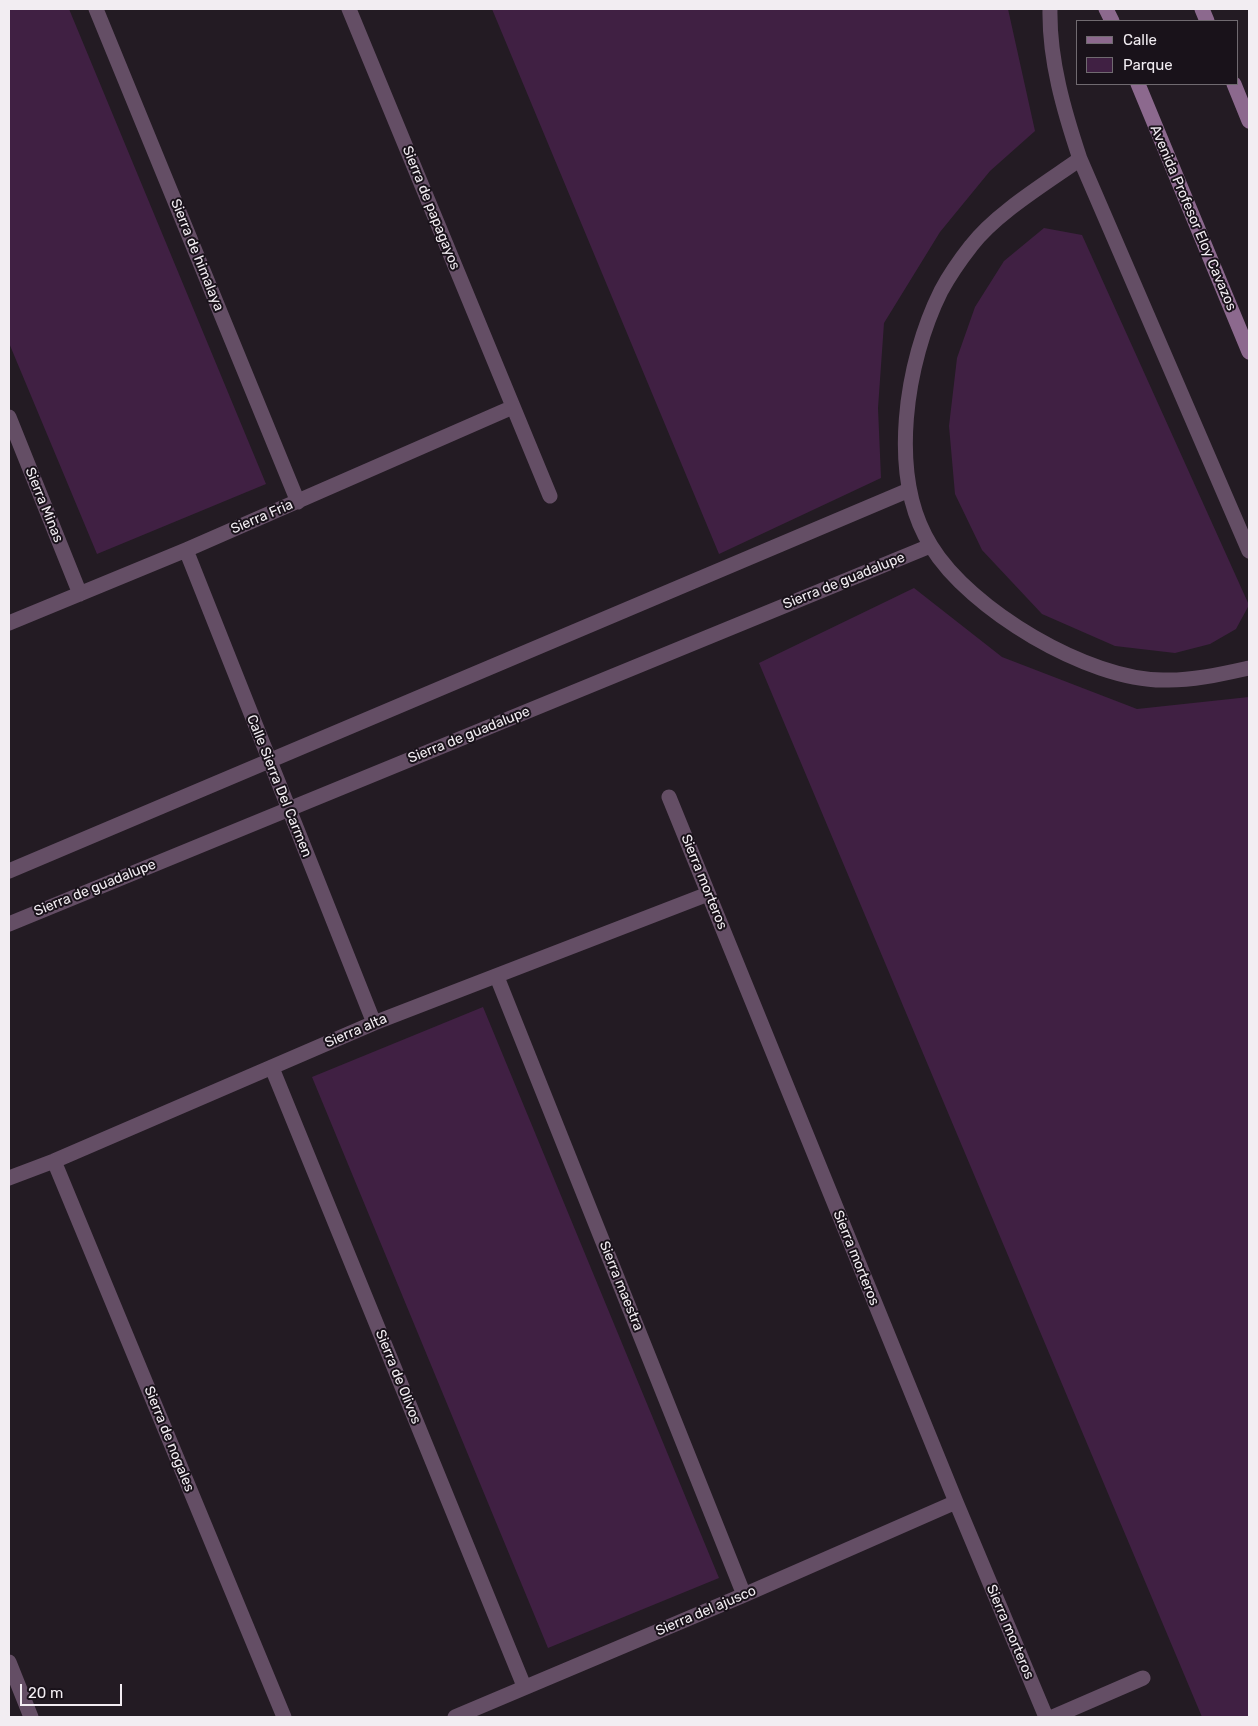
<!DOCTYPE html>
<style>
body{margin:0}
#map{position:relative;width:1258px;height:1726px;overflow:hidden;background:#231b23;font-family:Rubik,sans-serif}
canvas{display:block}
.frame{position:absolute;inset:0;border:10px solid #f2edf2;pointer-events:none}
.legend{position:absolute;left:1076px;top:20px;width:162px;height:65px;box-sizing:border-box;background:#19121a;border:1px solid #706a70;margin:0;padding:6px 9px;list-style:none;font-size:15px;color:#f2edf2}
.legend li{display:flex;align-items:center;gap:10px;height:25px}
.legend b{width:25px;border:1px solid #706a70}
.scale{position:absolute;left:20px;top:1684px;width:102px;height:22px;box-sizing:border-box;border:2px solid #f2edf2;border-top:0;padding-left:6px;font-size:15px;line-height:18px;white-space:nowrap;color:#f2edf2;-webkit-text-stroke:4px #19121a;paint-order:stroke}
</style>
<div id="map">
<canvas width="1258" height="1726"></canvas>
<div class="frame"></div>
<ul class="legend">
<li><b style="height:6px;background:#8c698e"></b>Calle</li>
<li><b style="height:14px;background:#402043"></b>Parque</li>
</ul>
<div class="scale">20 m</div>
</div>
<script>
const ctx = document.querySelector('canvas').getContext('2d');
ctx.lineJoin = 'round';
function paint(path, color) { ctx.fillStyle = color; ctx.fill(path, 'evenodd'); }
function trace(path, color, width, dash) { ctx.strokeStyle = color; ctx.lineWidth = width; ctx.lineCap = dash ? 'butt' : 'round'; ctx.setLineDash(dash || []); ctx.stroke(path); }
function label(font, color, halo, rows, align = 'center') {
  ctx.font = font + ' Rubik,sans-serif'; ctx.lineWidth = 4; ctx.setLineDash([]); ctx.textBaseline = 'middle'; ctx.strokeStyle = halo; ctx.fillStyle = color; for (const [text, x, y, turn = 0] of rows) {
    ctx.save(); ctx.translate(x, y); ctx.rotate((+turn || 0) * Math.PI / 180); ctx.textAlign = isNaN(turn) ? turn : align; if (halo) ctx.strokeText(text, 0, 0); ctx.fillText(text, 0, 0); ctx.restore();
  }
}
paint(new Path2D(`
 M9 9H69L266 484 97 554 9 343Z
 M492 9H1008L1035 131 990 171 940 232 884 323 878 408 881 478 719 554Z
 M1044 228 1082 235 1249 605 1236 629 1210 644 1175 653 1115 646 1042 614 982 550 955 494 949 426 957 358 975 307 1004 261Z
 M914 588 1002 657 1137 709 1249 697V1717H1202L759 663Z
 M483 1007 719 1578 548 1648 312 1077Z`), '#402043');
trace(new Path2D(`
 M96 9 298 502
 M349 9 550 496
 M1050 9C1049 60 1064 111 1080 159L1249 551
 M1080 159C1046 183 995 214 971 246 960 260 949 276 941 291 906 361 887 476 931 546 970 610 1088 680 1163 680 1192 681 1222 674 1249 668
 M9 417 80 594
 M186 550 374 1023
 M9 623 186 550 513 407
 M669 797 956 1502 1046 1717
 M9 871 909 490
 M9 924 930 546
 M497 977 744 1595
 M272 1068 524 1686
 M54 1161 284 1717
 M9 1178 54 1161 374 1023 708 894
 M9 1662 31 1717
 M455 1717 744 1595 956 1502
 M1053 1717 1143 1678`), '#644e65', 15);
trace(new Path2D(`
 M1106 9 1112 21
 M1202 9 1207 21
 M1138 84 1249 352
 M1234 84 1249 121`), '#8c698e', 15);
label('14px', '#f2edf2', '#19121a', [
 ["Sierra de papagayos",431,208,68],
 ["Avenida Profesor Eloy Cavazos",1193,218,67],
 ["Sierra de himalaya",197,255,68],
 ["Sierra Minas",44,505,68],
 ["Sierra Fria",262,517,-23],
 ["Sierra de guadalupe",844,581,-22],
 ["Sierra de guadalupe",469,735,-22],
 ["Calle Sierra Del Carmen",279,786,68],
 ["Sierra morteros",704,882,68],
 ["Sierra de guadalupe",95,888,-22],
 ["Sierra alta",356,1031,-23],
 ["Sierra morteros",856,1258,68],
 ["Sierra maestra",621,1286,68],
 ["Sierra de Olivos",398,1377,68],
 ["Sierra de nogales",169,1439,68],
 ["Sierra del ajusco",706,1611,-23],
 ["Sierra morteros",1010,1632,67]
]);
</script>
